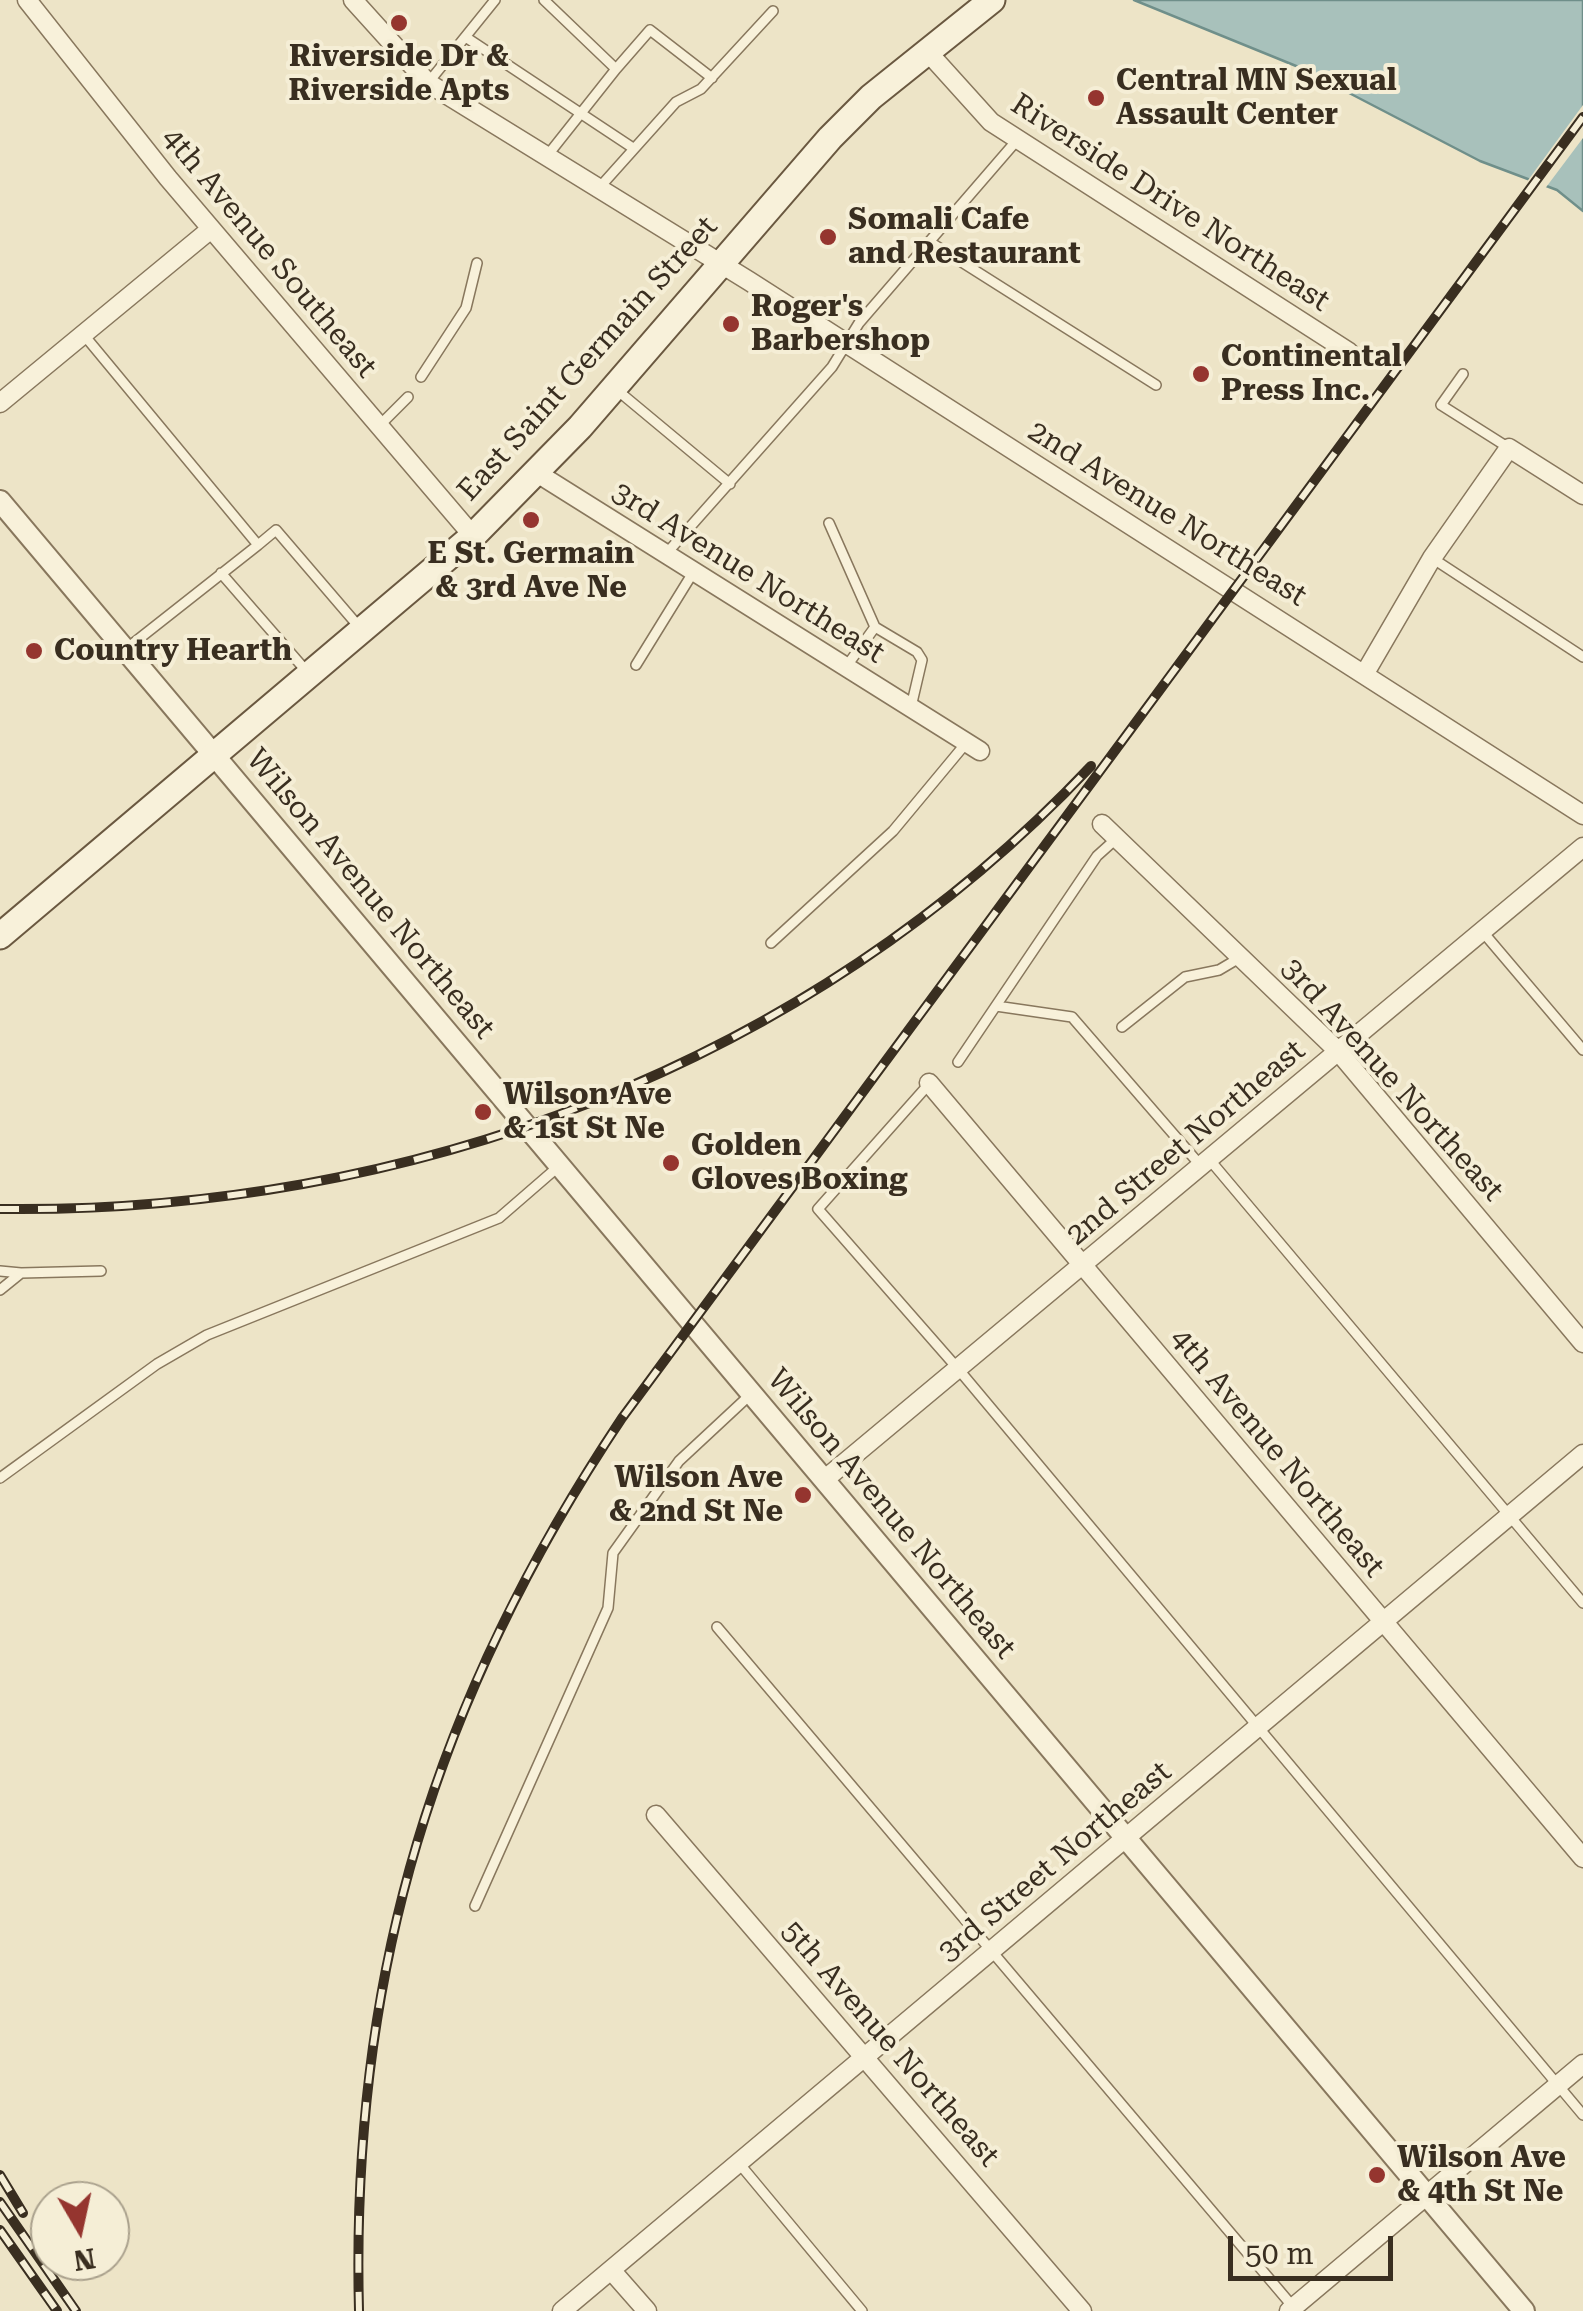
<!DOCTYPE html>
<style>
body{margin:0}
#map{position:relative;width:1583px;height:2311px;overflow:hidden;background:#ede4c7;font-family:"Roboto Serif",serif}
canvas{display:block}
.north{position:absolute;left:30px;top:2181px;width:100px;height:100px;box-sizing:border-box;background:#f5eed6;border:2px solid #aaa18d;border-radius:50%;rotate:171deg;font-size:28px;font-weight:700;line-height:40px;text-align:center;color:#392e20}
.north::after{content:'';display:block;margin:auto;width:35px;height:45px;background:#95352f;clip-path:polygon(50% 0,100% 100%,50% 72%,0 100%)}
.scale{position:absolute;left:1228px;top:2236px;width:165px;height:45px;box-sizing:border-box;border:5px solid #392e20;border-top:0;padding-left:12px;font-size:30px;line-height:35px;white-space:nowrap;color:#392e20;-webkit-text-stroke:8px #f5eed6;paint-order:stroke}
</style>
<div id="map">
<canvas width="1583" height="2311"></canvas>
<div class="north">N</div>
<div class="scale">50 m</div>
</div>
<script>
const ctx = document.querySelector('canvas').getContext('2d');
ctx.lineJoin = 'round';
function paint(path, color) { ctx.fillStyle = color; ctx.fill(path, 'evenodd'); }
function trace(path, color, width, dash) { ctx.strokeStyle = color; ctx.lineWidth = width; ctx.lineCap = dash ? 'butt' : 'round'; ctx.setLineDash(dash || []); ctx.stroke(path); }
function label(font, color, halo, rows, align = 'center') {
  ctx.font = font + ' "Roboto Serif",serif'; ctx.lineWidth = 8; ctx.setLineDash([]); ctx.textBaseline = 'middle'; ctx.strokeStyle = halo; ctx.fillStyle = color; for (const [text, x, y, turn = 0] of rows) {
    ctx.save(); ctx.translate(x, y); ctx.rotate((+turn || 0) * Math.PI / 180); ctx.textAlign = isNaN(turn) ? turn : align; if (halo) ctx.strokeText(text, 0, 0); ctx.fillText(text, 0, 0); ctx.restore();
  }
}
const water = new Path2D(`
 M1134 0H1583V211L1557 190 1480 161 1301 68Z`);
paint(water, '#a8c1bb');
trace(water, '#6f8f8a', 2.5);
paint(new Path2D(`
 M1583 105V138L1544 190 1526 183Z`), '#ede4c7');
const service = new Path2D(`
 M544 0 616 69 547 156
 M467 38 633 148
 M616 69 650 30 712 78
 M428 83 495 0
 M599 188 676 102 701 89 773 11
 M930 242 1156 385
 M84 335 258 545 276 530 360 628
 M1463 374 1441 405 1509 448
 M421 377 466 308 477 263
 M617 390 730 484
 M379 426 408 397
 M829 523 875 627 917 652 922 660 911 707
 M666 554 832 367 859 323 1018 139
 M1432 558 1583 657
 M221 573 308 673
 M126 649 258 545
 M636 665 694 571
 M846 667 875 627
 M1482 931 1583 1050
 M771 943 893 831 967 742
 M996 1006 1072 1017 1201 1166
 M1122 1027 1185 977 1219 970 1241 957
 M958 1062 1097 856 1117 838
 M929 1084 818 1209 959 1370 1583 2115
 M1209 1159 1583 1603
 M0 1271 21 1273
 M0 1290 21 1273 101 1271
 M0 1478 157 1364 207 1335 499 1218 559 1166
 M717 1627 1294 2308
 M475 1906 608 1608 613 1553 679 1461 751 1394
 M738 2162 862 2311`);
const minor = new Path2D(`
 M27 0 168 178 473 536
 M353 0 428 83 749 281 1583 815
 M926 50 991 122 1349 352
 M0 403 211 229
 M537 473 980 751
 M1365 673 1432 558 1509 448 1583 495
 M1102 824 1338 1051 1583 1343
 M929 1083 1583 1858
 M824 1480 1583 847
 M656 1815 1082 2311
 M611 2270 647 2311
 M562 2311 1583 1454
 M1289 2311 1583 2064`);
const tertiary = new Path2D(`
 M0 501 1524 2311`);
const secondary = new Path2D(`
 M0 936 473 536 580 427 830 138 871 97 992 0`);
trace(service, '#88775d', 12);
trace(minor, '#88775d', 21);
trace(tertiary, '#88775d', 24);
trace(secondary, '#6a5840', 29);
trace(service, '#f8f1da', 9);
trace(minor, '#f8f1da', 18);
trace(tertiary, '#f8f1da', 20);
trace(secondary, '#f8f1da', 25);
const rail = new Path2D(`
 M0 1209C408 1214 808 1066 1091 766
 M0 2175 23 2213
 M0 2202 76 2311
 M0 2230 57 2311
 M359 2311C350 1974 435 1698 622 1418L1583 117`);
trace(rail, '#392e20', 10);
trace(rail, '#f5eed6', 6, [19]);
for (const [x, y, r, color] of [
 [399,23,10,"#95352f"],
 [1096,98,10,"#95352f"],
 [828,237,10,"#95352f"],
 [731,324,10,"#95352f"],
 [1201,374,10,"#95352f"],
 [531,520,10,"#95352f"],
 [34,651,10,"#95352f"],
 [483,1112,10,"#95352f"],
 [671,1163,10,"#95352f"],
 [803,1495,10,"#95352f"],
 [1377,2175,10,"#95352f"]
]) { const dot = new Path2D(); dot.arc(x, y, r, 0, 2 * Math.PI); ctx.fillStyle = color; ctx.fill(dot); trace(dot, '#f5eed6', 4); }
label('bold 30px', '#392e20', '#f5eed6', [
 ["Riverside Dr &",399,57,"center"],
 ["Riverside Apts",399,91,"center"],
 ["Central MN Sexual",1116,81],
 ["Assault Center",1116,115],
 ["Somali Cafe",848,220],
 ["and Restaurant",848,254],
 ["Roger's",751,307],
 ["Barbershop",751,341],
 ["Continental",1221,357],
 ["Press Inc.",1221,391],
 ["E St. Germain",531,554,"center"],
 ["& 3rd Ave Ne",531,588,"center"],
 ["Country Hearth",54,651],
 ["Wilson Ave",503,1095],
 ["& 1st St Ne",503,1129],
 ["Golden",691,1146],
 ["Gloves Boxing",691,1180],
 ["Wilson Ave",783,1478,"right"],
 ["& 2nd St Ne",783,1512,"right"],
 ["Wilson Ave",1397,2158],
 ["& 4th St Ne",1397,2192]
], 'left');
label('30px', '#392e20', '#f5eed6', [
 ["Riverside Drive Northeast",1170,203,33],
 ["4th Avenue Southeast",269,253,50],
 ["East Saint Germain Street",588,359,-48],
 ["2nd Avenue Northeast",1167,514,32],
 ["3rd Avenue Northeast",748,573,32],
 ["Wilson Avenue Northeast",370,894,50],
 ["3rd Avenue Northeast",1392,1080,48],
 ["2nd Street Northeast",1186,1143,-40],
 ["4th Avenue Northeast",1277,1453,50],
 ["Wilson Avenue Northeast",891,1514,50],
 ["3rd Street Northeast",1055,1862,-40],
 ["5th Avenue Northeast",890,2044,49]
]);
</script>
